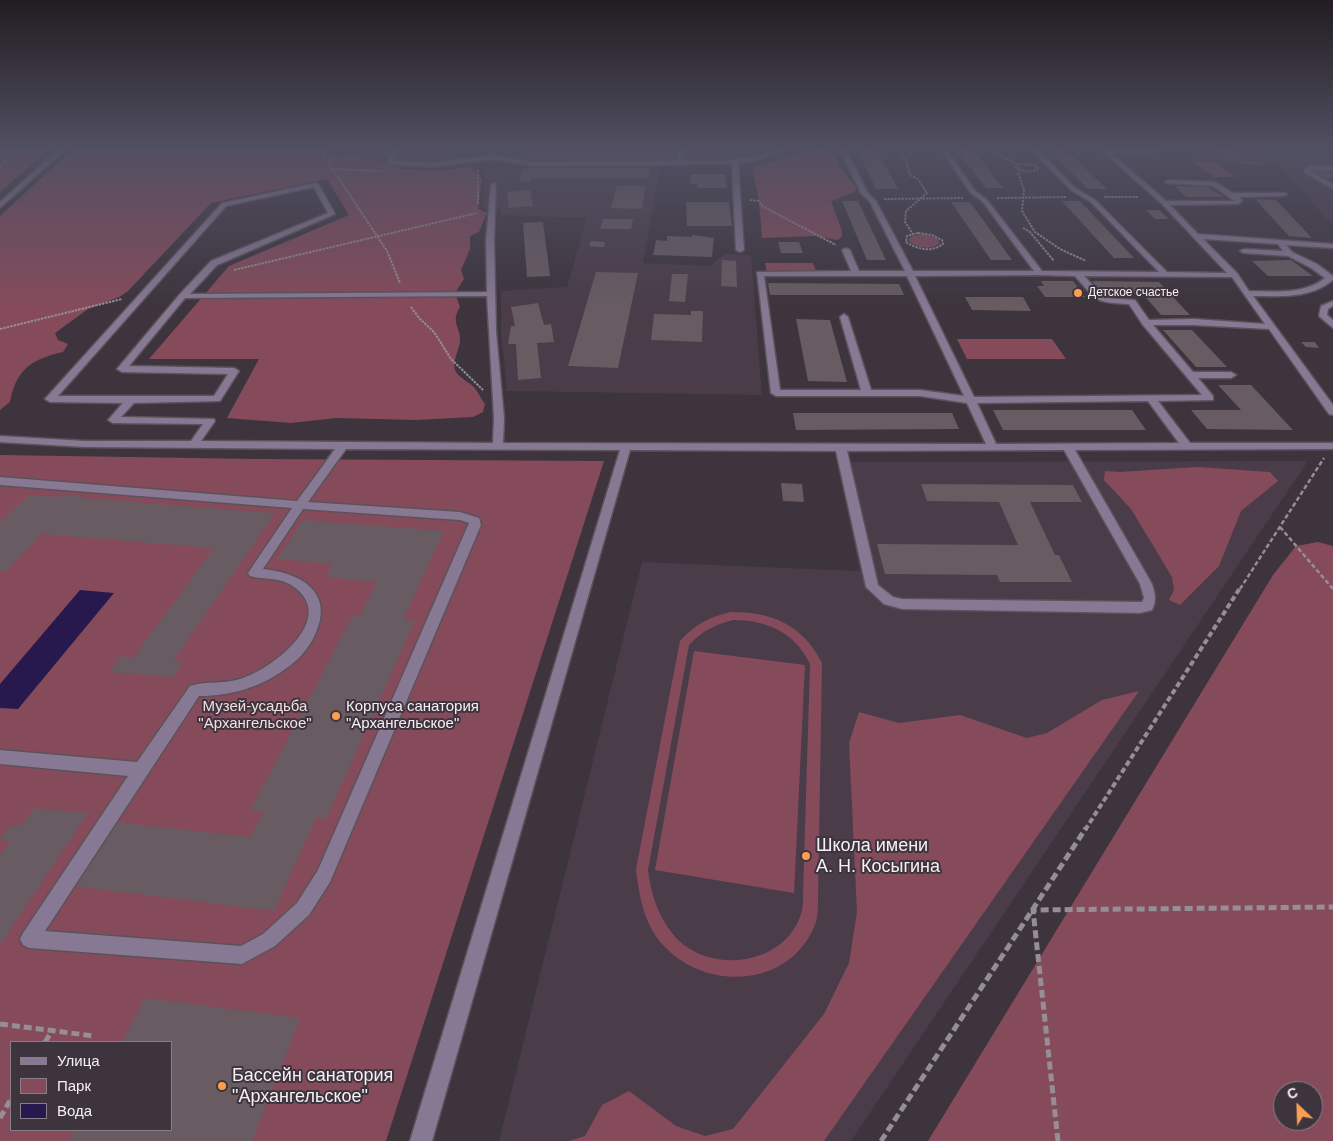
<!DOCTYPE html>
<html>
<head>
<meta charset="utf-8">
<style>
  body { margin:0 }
  #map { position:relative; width:1333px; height:1141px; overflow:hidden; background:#3d343d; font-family:Arial,sans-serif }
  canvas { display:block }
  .legend { position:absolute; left:10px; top:1041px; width:162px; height:90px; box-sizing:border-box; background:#3d343d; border:1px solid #877f87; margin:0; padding:6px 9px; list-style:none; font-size:15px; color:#f6f0f5 }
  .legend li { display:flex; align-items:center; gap:10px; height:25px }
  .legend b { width:25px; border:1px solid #877f87 }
  .north { position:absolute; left:1273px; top:1081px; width:50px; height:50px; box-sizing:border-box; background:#3d343d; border:1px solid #877f87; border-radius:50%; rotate:336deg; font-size:14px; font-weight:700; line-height:20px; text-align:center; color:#f6f0f5 }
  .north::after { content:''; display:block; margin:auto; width:18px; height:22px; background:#fb9e51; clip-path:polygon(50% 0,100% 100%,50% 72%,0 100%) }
</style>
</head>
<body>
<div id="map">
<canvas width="1333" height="1141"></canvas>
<ul class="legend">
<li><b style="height:6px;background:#877993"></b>Улица</li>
<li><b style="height:14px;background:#864b5b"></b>Парк</li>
<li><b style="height:14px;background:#27194d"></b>Вода</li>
</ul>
<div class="north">С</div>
</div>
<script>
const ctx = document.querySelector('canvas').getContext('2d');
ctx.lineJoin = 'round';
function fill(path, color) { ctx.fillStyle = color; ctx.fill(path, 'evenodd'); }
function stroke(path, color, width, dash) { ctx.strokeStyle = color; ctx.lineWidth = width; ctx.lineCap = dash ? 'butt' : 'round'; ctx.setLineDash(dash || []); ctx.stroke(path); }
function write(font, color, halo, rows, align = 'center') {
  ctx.font = font + ' Arial,sans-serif'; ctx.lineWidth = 4; ctx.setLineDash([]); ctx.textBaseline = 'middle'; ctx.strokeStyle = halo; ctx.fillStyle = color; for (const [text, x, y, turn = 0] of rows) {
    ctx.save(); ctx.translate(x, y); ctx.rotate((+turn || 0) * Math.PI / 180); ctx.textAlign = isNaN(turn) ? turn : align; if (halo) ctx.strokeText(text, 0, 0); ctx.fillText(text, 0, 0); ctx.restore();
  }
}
const built = new Path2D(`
  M343,149H458L452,167L355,168Z
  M495,149H767L757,155L722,160H526L512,157Z
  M1193,149L1321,151L1333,158V226L1279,165L1244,164L1216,160L1203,157Z
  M660,167L643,263L710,266L725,254L751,255L762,395L507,391L501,332V291L567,287L587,218L501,215V208L483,209L485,168Z
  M1308,461L851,1141H499L642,562L860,571L837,462Z`);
const green = new Path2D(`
  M0,149H50L0,192Z
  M73,149H331L326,154L370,159L399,169L436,171L467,167L472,169L482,179L478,209L487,213L479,232L470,236V249L461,270L464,279L455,293L460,307C450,323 461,327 460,341C459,351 451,363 456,372C461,379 469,382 474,387C478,392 481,399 485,404L483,412L473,417L416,420L336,418L291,423L227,418L259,359H149L229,266L349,215L327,179L211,203L128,291L119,297L88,309L55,333L58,340L68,344L63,352C32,359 16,369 10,402L0,410V216Z
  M817,149C837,149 832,158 842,170C846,176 852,180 855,186L856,189L853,193L831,201L842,231V236L838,240L816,236L762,238C760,214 759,190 751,168Z
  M1192,161H1214L1236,177H1213Z
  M923,234L937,238L940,243C932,251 915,248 908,240L912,236Z
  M765,263H813L816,271L767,272Z
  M957,339H1052L1066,359H967Z
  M0,455L257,459L604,461L386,1141H0ZM11,1042H171V1130H11Z
  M1197,467L1270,472L1278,481L1241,511L1219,566L1180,605L1169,600L1174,590L1172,577L1131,509L1104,480L1105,471L1120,472Z
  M1318,542L1333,546V1141H928L1273,575L1296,546ZM1283,1091H1313V1121H1283Z
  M731,612C772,612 802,624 822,663L818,899C818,906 818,915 816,922C793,987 708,993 664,946C644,925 639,896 636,869L680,641C697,623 708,618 731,612ZM733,620C766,620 795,632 810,664L803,895C803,901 803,909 801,914C784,968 704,975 672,933C657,914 651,893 648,870L689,645C702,631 714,625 733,620Z
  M694,651L805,665L794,893L655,870Z
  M1139,691L824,1141H569L585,1136L602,1105L629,1091L676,1126L705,1136L733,1129L824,1014L849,963L857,912L849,743L859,712L899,723L960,715L1027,738L1047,733L1102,700Z`);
const water = new Path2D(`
  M80,590L114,593L18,709L0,708V684Z`);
const building = new Path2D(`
  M857,149H877L898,189H876Z
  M956,149H972L1003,188H986Z
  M1047,149H1065L1107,189H1088Z
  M1214,149H1231L1240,158L1221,157Z
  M586,151H653V158H585Z
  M531,152H582L581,159H528Z
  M658,154H672L673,158H658Z
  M1240,161H1259L1263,165L1244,164Z
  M524,168H649V178H531L530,181H519Z
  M1314,172H1333V178H1325Z
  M690,174H725L727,188H698L697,184H691Z
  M617,186H646L642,209L611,208Z
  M1175,186L1208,187L1224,197H1186Z
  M530,190L533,206L509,208L507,192Z
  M1255,199L1276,200L1312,238L1289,236Z
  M842,201H858L886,260H867Z
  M1062,201H1080L1134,258H1114Z
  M686,202H729L732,226H687Z
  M951,202H970L1012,260H991Z
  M1146,210H1159L1169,219H1155Z
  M603,219H633L631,229H600Z
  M543,222L550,276L527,277L523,223Z
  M692,235L714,238L712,257L653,255L656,240L667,241V236L692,237Z
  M591,241L605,242L604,247L589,246Z
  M778,242H799L803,253H781Z
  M722,260L736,261L737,287L721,286Z
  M1291,260L1313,276H1268L1252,261Z
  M596,272L638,273L618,368L568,366Z
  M672,274H688L685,302L669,301Z
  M1041,281H1073L1085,297H1045L1037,286H1044Z
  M1092,281L1159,282L1190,315H1161L1143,294H1102Z
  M768,283L899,284L904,295H770Z
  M965,297H1023L1031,311L972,310Z
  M538,303L544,325L551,324L554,342L537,343L541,378L518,380L516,344H508L511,326H515L511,307Z
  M691,311H703L702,342L651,340L654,314L691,315Z
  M796,319L830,320L847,382L808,381Z
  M1163,330H1192L1227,367H1196Z
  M1301,342H1315L1319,348L1306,347Z
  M1218,385H1251L1293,430L1207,429L1191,410H1241Z
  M993,410H1132L1146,430H1003Z
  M793,413H952L959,429L796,430Z
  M781,483L802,484L804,502L783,501Z
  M921,484L1073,485L1082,502H1030L1055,555H1059L1072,582H1000L997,575L885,574L877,544L1018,545L999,502L927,501Z
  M62,494L82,496L80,498L275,513L173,661L183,662L173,677L110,672L121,656L133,658L214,548L42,534L5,572H0V522L29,495L59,497Z
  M303,520L444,531L403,620L415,621L326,819L316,818L274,911L74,886L116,822L250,837L263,812L250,811L353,615L360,616L377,582L325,577L333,564L277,559Z
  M34,808L88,813L0,945V855L10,841L0,840V838L10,825L21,826Z
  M145,998L300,1018L252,1141H69L75,1130H171V1042H122Z`);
const pathFar3 = new Path2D(`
  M319,149L387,251L400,283
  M895,149L906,160L910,175L918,179L927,193L906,211L905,222L913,234
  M987,149L1017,164
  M1020,164L1035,165L1039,169C1031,173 1023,172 1015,167Z
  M0,168L15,149
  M332,169L380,171
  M478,170V204
  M1020,170L1018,173L1024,190L1022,211L1035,232L1060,249L1086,261
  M1104,197H1138
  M997,198L1066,197
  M884,199L963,198
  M750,200L759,201L762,206L836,245
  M1023,228L1030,232L1054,261
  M918,233L932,235L942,240L943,244C931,253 917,249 906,242L907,236Z
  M234,270L477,213
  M411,307L419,318L434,332L451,359L483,390
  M0,329L122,299`);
const pathFar2 = new Path2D(`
  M1280,527L1333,589
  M1240,589L1324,458`);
const pathFar1 = new Path2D(`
  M1085,830L1240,588`);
const path = new Path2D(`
  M0,1024L94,1036
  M45,1042L52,1031
  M0,1118L11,1099
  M881,1141L1086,828
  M1058,1141L1033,910L1333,907`);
const minor = new Path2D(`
  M59,149H66L0,208V202Z
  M396,149H402L392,161L432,163L489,156L484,149H490L493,154L501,157L533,162L677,161L682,149H691L687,151L683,161C705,161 727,162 749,158C762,156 773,149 787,149L753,161L738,163L744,250L740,252L736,250L732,164L533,166L494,159L432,167L386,164Z
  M840,149H846L867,192L876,201L913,271H1034L983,202L971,193L940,149H946L975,191L987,200L1042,271L1159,272L1091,202L1071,190L1031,149H1038L1075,188L1095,200L1167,272L1227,273L1162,204L1100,149H1163L1148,154L1111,153L1166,201H1235L1213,186L1166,183L1165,182L1168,180L1215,182L1233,193H1286L1287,194L1284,196L1239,197L1242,200L1239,204L1170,205L1198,234L1333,244V248L1286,245L1292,252L1317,264L1333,276V280C1310,299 1281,296 1253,296L1333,405V415L1329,414L1269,329L1194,325H1153L1193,372H1231L1236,375L1231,378H1198L1213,396V400L1158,401L1190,443H1333V449L1075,450L1152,584C1155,594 1157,600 1152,610L1140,613L902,609L884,604L866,587L836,451L630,450L432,1141H410L620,450L346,449L308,502L460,512L479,518L481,525L330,882L309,915L275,946L242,964L29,948L23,945L20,939L23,933L128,776L0,764V750L137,762L190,686C207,680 226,685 243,678C275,667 340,616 291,585C279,577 263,580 250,576L248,573L292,508L0,485V477L297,501L335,449L85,447L0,442V436L85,441H191L203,424L113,423L108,420L123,403L50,402L45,399L222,203L316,183L319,185L335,214L217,265L190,294L487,292L486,241L491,184L496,183L494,241L496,332L504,418L503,443L986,444L967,403L920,396H776L771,393L757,272L851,271L842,250L846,248L850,250L859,271H905L870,202L861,193ZM314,187L328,213L211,261L180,294L117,369L122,372L228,374L214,396H58L226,206ZM1203,239L1278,244L1283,251L1244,249L1240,251L1244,253L1288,256L1311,268L1325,278C1304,295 1275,291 1249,291L1237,273ZM1040,275L1075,276C1098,302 1094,302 1129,304L1143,325L1202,395L974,397L915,276ZM764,276H907L964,396L920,390H871L848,317L844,314L840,317L861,390H780ZM1084,276L1232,277L1265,324L1194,319L1149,320L1135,300L1105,298ZM487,296L494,418L493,443L201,441L215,421L214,419L121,417L134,403L220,401L239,371L234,368L129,366L185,298ZM1148,401L1179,443L996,444L977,403ZM1064,450L1140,584L1144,598L1142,602L902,599L893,597L878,585L847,451ZM303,509L460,520L469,523L318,870L297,903L263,934L241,946L45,931L199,696C232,696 262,687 288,667C300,659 309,647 315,635C335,592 301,573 263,569Z
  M1309,166H1333V170L1310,171L1333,184V189L1304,172V170Z
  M1333,301V306L1328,309L1327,315L1333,320V328L1319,316L1321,306Z`);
const markers = [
  [1078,293,5,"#fb9e51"],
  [336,716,5,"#fb9e51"],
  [806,856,5,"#fb9e51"],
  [222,1086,5,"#fb9e51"]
];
const farPoinames = [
  ["Детское счастье",1088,293]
];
const parkNames = [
  ["Музей-усадьба",255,707],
  ["\"Архангельское\"",255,724]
];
const poiNames = [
  ["Корпуса санатория",346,707],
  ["\"Архангельское\"",346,724]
];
const nearPoinames = [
  ["Школа имени",816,846],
  ["А. Н. Косыгина",816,867],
  ["Бассейн санатория",232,1076],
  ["\"Архангельское\"",232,1097]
];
fill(built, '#4a3c49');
fill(green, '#864b5b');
fill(water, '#27194d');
fill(building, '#685b61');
stroke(minor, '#5b525a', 3);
stroke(pathFar3, '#958e95', 2, [2.5, 1]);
stroke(pathFar2, '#958e95', 2.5, [4.5, 2.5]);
stroke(pathFar1, '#958e95', 4, [5.5, 3]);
stroke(path, '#958e95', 5, [8, 4]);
fill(minor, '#877993');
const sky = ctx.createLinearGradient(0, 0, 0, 309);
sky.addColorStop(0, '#221d22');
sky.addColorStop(0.48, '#515062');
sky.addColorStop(1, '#51506200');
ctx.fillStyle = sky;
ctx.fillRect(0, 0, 1333, 309);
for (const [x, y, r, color] of markers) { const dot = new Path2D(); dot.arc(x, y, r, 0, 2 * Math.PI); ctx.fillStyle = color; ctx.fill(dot); stroke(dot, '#3d343d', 2); }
write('12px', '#f6f0f5', '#3d343d', farPoinames, 'left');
write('15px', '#f3dee2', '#3d343d', parkNames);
write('15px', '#f6f0f5', '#3d343d', poiNames, 'left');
write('18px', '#f6f0f5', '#3d343d', nearPoinames, 'left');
</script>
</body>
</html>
